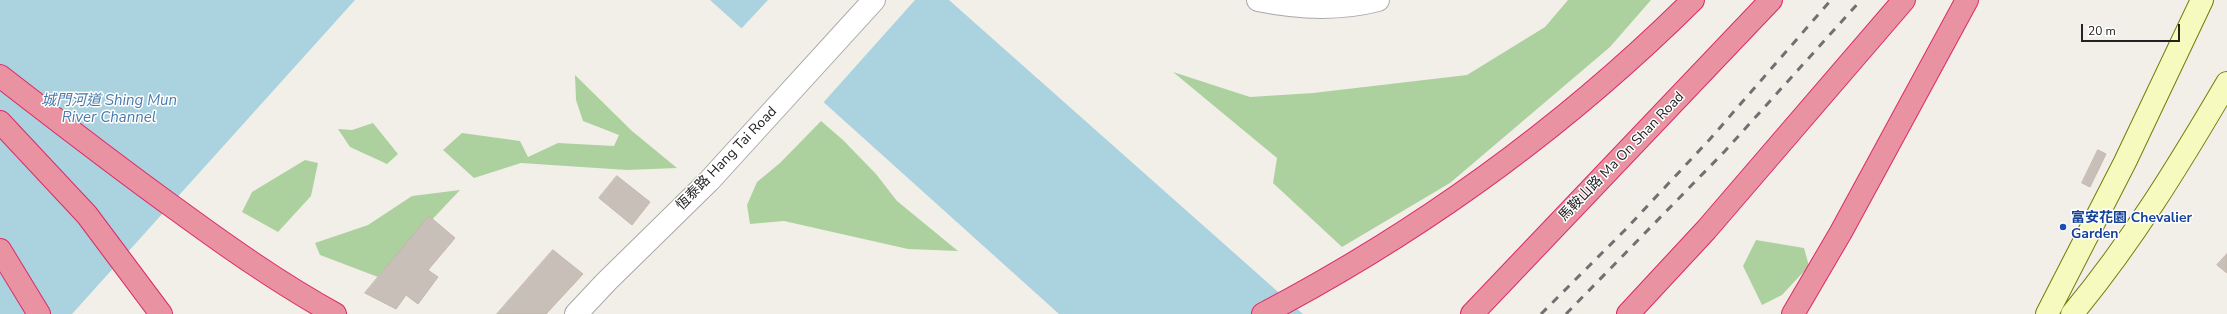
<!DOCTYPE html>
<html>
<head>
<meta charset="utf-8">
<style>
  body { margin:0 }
  #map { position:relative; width:2227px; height:314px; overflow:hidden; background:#f2efe9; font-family:"Nunito Sans",sans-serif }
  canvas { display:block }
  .scale { position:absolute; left:2081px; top:24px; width:99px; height:18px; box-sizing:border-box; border:2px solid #222; border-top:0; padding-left:5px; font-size:12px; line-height:14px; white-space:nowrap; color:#222; -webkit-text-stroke:3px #fff; paint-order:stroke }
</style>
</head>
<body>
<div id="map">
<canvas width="2227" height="314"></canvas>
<div class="scale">20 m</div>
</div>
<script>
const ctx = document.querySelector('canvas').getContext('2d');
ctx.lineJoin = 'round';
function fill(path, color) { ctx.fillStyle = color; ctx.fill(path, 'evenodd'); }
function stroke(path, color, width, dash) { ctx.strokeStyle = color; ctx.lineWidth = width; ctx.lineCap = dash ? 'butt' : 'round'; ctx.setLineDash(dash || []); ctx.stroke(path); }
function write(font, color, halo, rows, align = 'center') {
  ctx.font = font + ' "Nunito Sans","Noto Sans TC",sans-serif'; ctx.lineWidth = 3; ctx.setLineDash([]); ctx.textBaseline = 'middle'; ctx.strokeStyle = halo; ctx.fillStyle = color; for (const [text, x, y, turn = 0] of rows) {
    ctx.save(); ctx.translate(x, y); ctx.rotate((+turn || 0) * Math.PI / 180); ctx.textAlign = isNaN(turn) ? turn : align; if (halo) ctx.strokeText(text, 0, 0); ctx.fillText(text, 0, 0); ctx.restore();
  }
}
const forest = new Path2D(`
  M1568,0H1651L1610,47L1450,183L1342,247L1273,183L1277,158L1173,72L1250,97L1313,93L1467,75L1545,27Z
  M575,75L632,131L677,168L627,170L521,163L474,178L443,150L462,133L520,141L528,157L558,143L614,146L619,135L583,121L576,100Z
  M821,121L843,140L876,174L897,201L958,251L908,249L784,221L750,224L747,205L757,182L780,163Z
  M373,123L398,154L387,164L350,147L338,129L352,130Z
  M305,160L318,163L311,196L278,232L242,212L252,192Z
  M460,190L378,277L320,255L315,243L368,225L412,196Z
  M1756,240L1804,248L1809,266L1782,295L1762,305L1743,266Z`);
const water = new Path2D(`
  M0,0H355L72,314H0Z
  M710,0H949L1303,314H1059Z`);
const pier = new Path2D(`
  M768,0H915L822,104L740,30Z`);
const building = new Path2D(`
  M2098,150L2106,154L2090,187L2082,183Z
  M617,176L650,202L632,225L599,198Z
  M429,216L455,238L428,270L438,277L418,304L406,295L396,309L365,293Z
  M553,250L583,274L546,314H497Z
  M2227,254V273L2217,265Z`);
const minor = new Path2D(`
  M576,314L606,282L709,181L874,0`);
const tertiary = new Path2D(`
  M1258,0C1297,8 1340,10 1378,0`);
const secondary = new Path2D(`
  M2047,314L2125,162L2202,0
  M2072,314C2132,242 2180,163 2227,83`);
const motorway = new Path2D(`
  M0,76C58,121 116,166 176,209C228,247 279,283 335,314
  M0,122L87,215L161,314
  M0,250L39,314
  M1263,314C1423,230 1565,127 1693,0
  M1472,314L1771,0
  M1628,314L1706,230L1904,0
  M1793,314L1841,232L1967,0`);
const rail = new Path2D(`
  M1541,314L1625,230L1710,139L1831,0
  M1566,314L1725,151L1861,0`);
const markers = [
  [2063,227,4,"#1a4fb4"]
];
const streetNames = [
  ["馬鞍山路 Ma On Shan Road",1622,157,-46],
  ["恆泰路 Hang Tai Road",727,159,-46]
];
const transitNames = [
  ["富安花園 Chevalier",2071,219],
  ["Garden",2071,235]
];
const waterNames = [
  ["城門河道 Shing Mun",109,101],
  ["River Channel",109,118]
];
fill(forest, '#add19e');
fill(water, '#aad3df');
fill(pier, '#f2efe9');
fill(building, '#c7bfb8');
stroke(building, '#c4b6ab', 1);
stroke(minor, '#a9a9a9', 24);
stroke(tertiary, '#a9a9a9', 24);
stroke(secondary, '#707d05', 24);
stroke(motorway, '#dc2a67', 24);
stroke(minor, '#fff', 22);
stroke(tertiary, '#fff', 22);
stroke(secondary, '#f7fabf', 22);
stroke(motorway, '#e892a2', 22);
stroke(rail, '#707070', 3, [8, 8]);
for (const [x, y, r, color] of markers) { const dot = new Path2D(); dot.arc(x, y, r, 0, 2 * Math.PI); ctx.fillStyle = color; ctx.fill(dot); stroke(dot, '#fff', 1.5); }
write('14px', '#222', '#fff', streetNames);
write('bold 14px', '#164399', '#fff', transitNames, 'left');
write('italic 15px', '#4a7aab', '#fff', waterNames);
</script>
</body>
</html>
